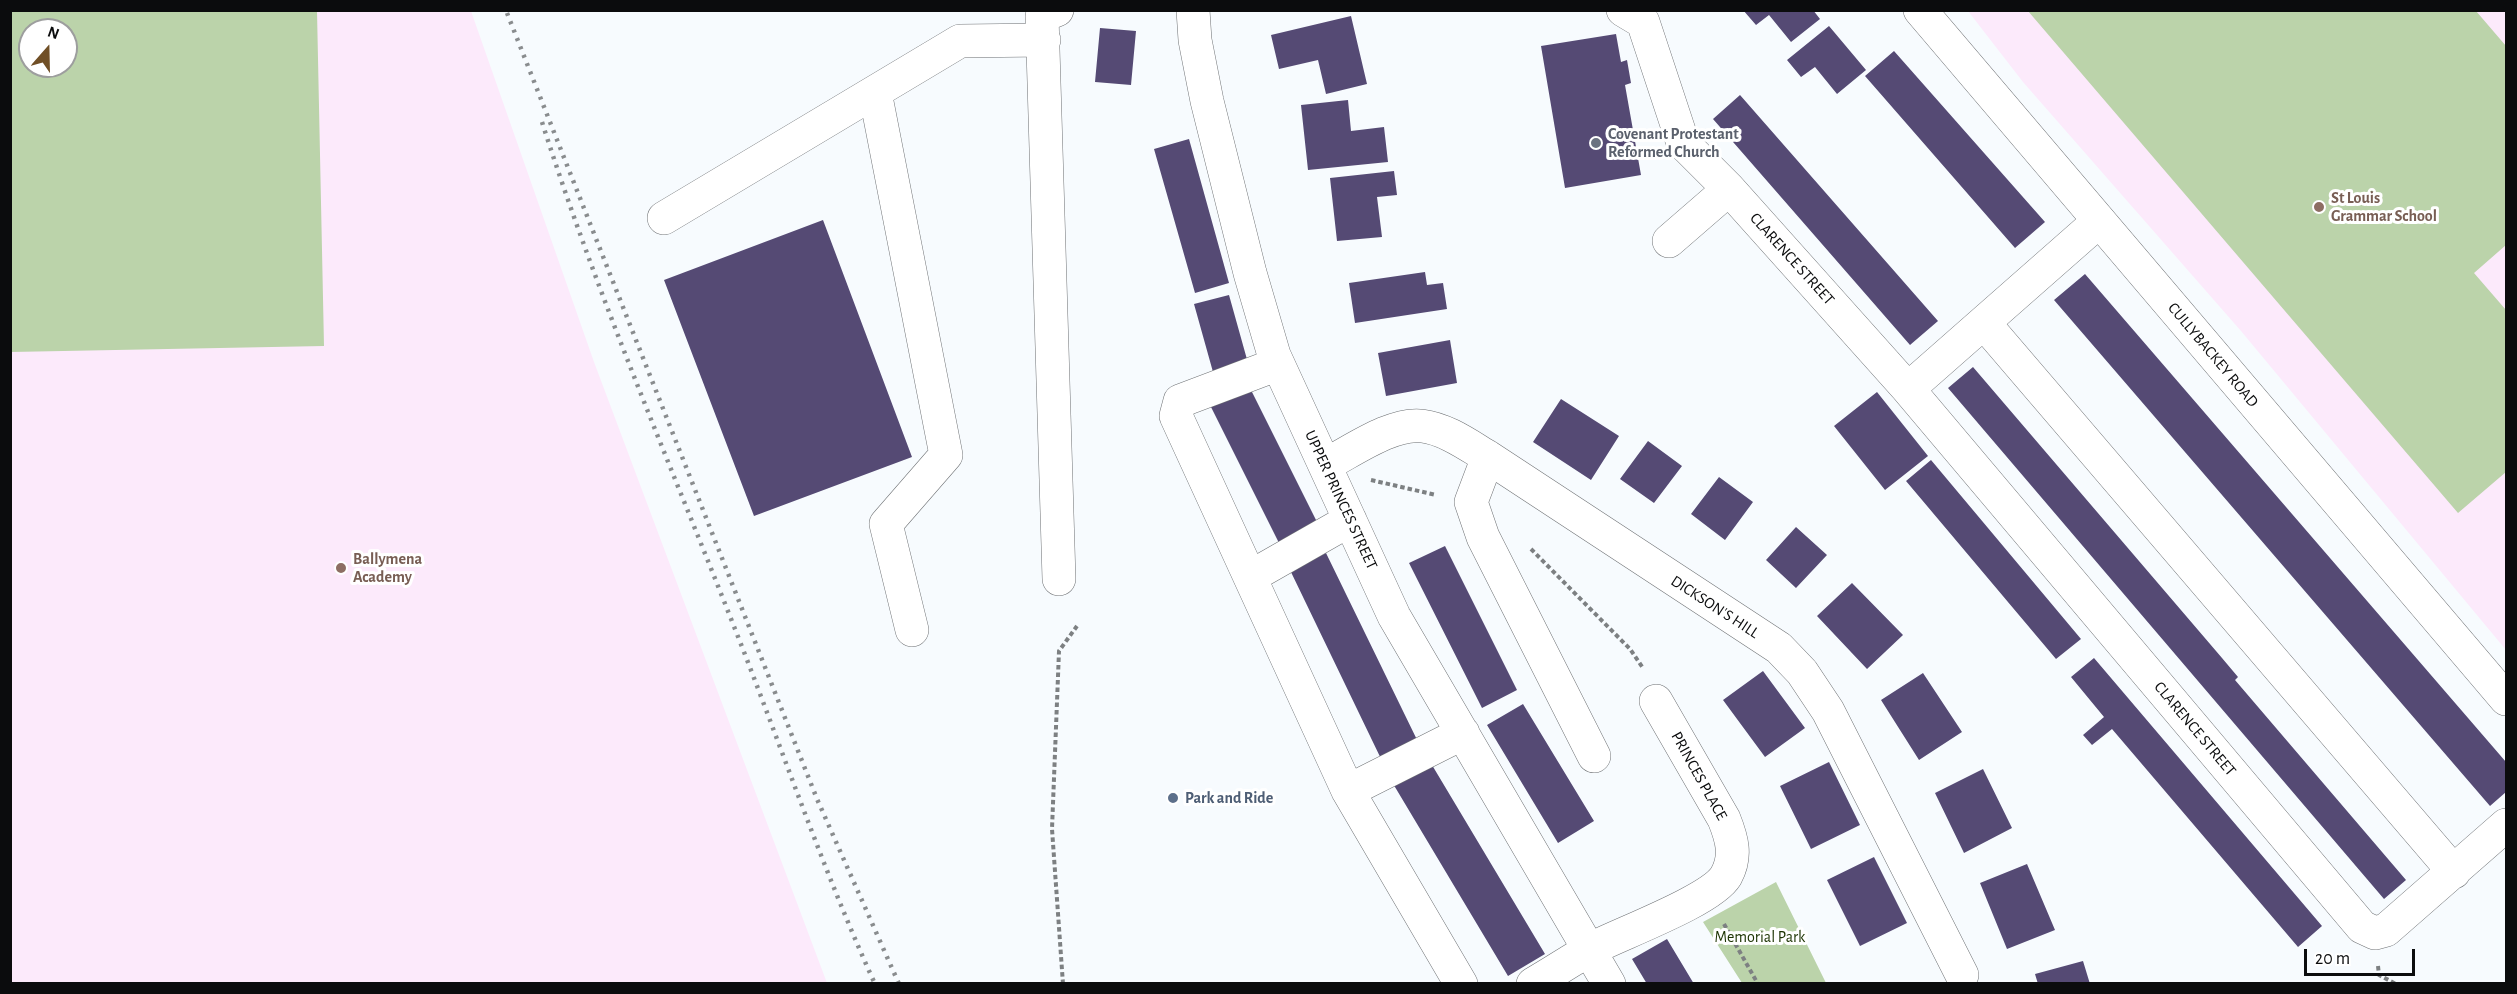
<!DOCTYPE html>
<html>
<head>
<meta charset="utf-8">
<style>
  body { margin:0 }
  #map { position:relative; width:2517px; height:994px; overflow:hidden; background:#f7fbfe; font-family:"Alegreya Sans",sans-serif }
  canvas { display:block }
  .frame { position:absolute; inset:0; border:12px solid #0b0c0d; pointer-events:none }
  .north { position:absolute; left:18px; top:18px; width:60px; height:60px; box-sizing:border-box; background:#fff; border:2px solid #9d9e9e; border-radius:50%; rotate:20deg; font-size:16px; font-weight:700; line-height:24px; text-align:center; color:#0b0c0d }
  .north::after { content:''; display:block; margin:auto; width:21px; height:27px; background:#704f26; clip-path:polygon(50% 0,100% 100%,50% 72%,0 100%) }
  .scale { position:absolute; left:2304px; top:949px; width:111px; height:27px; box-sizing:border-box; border:3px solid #0b0c0d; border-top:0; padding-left:8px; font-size:18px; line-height:21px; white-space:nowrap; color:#0b0c0d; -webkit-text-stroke:4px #fff; paint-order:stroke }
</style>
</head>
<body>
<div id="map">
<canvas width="2517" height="994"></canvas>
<div class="frame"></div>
<div class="north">N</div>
<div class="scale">20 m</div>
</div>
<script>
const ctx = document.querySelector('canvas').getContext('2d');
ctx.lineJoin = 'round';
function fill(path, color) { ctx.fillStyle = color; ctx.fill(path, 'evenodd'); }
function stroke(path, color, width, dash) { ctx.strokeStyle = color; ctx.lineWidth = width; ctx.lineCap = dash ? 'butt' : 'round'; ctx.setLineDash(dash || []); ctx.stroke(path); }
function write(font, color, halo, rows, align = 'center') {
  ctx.font = font + ' "Alegreya Sans",sans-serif'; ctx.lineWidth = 6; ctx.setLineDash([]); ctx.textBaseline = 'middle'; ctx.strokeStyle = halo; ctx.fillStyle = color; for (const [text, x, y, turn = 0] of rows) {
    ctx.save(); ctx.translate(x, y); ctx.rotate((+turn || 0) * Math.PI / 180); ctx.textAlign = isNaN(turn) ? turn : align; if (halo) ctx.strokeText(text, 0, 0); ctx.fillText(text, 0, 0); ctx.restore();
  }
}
const industrial = new Path2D(`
  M10,11H471L594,362L827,983H11ZM30,30H66V66H30Z
  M1968,11H2506V650L2241,331L2023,82Z`);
const green = new Path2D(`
  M10,11H317L324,346L11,352ZM30,30H66V66H30Z
  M2028,11H2476L2506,46V245L2474,273L2506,310V472L2458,513Z
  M1776,882L1826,983H1742L1703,922Z`);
const building = new Path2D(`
  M1743,10H1813L1820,19L1791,42L1769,15L1756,25Z
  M1351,16L1367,84L1326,94L1318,60L1279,69L1271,35Z
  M1829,26L1866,70L1837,94L1815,67L1801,77L1787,60Z
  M1100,28L1136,31L1131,85L1095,82Z
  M1616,34L1621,62L1627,60L1631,83L1625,85L1641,175L1565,188L1541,46Z
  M1894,51L2045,222L2015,248L1865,76Z
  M1740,95L1938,321L1910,345L1713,119Z
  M1348,100L1351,131L1384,127L1388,162L1308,170L1301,105Z
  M1189,139L1229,283L1195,293L1154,149Z
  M1394,171L1397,195L1377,197L1382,237L1337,241L1330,178Z
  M823,220L912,457L754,516L664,280Z
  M1425,272L1427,285L1443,283L1447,309L1355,323L1349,283Z
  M2085,274L2506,762V792L2490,806L2054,300Z
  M1229,295L1248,363L1213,372L1194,304Z
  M1450,340L1457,383L1386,396L1378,353Z
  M1973,367L2222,658L2238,677L2235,680L2406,880L2384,899L1948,388Z
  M1249,386L1321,530L1282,549L1210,405Z
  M1877,392L1928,456L1885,490L1834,426Z
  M1561,399L1619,436L1591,480L1533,442Z
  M1648,441L1682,466L1654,503L1620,479Z
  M1931,460L2081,639L2056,659L1906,481Z
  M1719,477L1753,502L1725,540L1691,514Z
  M1796,527L1827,555L1796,588L1766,560Z
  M1445,546L1517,690L1482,708L1409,563Z
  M1326,553L1421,748L1384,765L1290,570Z
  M1852,583L1903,635L1867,669L1817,616Z
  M2094,658L2322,926L2298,947L2112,729L2092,745L2083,735L2104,717L2071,677Z
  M1763,671L1805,728L1765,757L1723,700Z
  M1923,673L1962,732L1919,760L1881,700Z
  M1523,704L1594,821L1558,843L1487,725Z
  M1429,760L1545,954L1508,976L1392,782Z
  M1829,762L1860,825L1811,849L1780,786Z
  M1983,769L2012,828L1964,853L1935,793Z
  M1874,857L1907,923L1860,946L1827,880Z
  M2027,864L2055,930L2007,949L1980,883Z
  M1667,939L1694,984H1647L1632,959Z
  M2083,961L2090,984H2038L2035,974Z`);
const path = new Path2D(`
  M1371,480L1436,495
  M1531,549L1630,649L1643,668
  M1724,924L1758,984
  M2378,966L2379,975L2396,984
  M1063,984L1052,829L1059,651L1077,626`);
const minor = new Path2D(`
  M1057,10L1042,16L1059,579
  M1193,10L1195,40L1207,101L1250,273L1274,355L1394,616L1609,984
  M1623,10L1643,22L1683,143L1729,189
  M875,92L946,455L886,524L912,630
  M664,218L960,41L1044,40
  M2099,221L1908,389L2362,927L2375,933L2386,930L2506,825
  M1669,241L1729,189L1908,389
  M1984,323L2454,872
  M1278,364L1180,401L1176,416L1348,791L1461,984
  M1488,457L1471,502L1483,537L1594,756
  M1325,465C1351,452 1392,422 1422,426C1446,429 1468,445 1488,457L1779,648L1802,672L1828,711L1962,975
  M1250,577L1350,520
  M1348,791L1463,733
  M1533,984C1552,973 1570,961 1589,950C1619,934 1711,901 1726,876C1737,856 1732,839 1724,819L1656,701`);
const major = new Path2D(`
  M1920,10L2506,699`);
const rail = new Path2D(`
  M507,13L817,799L899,984
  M542,122C597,295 669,461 735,629C782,748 822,868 875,984`);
const markers = [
  [1596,143,6,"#6b7280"],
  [2319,207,6,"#8d6e63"],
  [341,568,6,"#8d6e63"],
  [1173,798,6,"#5c6f8a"]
];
const worshipNames = [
  ["Covenant Protestant",1608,134],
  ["Reformed Church",1608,152]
];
const educationNames = [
  ["St Louis",2331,198],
  ["Grammar School",2331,216],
  ["Ballymena",353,559],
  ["Academy",353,577]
];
const streetNames = [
  ["CLARENCE STREET",1792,259,48],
  ["CULLYBACKEY ROAD",2213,355,50],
  ["UPPER PRINCES STREET",1341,500,65],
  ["DICKSON'S HILL",1715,607,33],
  ["CLARENCE STREET",2195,729,50],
  ["PRINCES PLACE",1699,776,61]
];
const serviceNames = [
  ["Park and Ride",1185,798]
];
const parkNames = [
  ["Memorial Park",1760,937]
];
fill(industrial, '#fceafb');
fill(green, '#bbd3aa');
fill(building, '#554a74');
stroke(minor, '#6f7275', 34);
stroke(major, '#6f7275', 34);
stroke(path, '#7d8082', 4, [4.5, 3]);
stroke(minor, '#fff', 33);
stroke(major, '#fff', 33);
stroke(rail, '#898c8e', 4.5, [3, 6]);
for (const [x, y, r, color] of markers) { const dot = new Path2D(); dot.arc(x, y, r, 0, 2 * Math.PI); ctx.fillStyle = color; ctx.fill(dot); stroke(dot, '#fff', 2); }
write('bold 16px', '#5b616d', '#fff', worshipNames, 'left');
write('bold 16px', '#785e54', '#fff', educationNames, 'left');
write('16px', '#0b0c0d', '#fff', streetNames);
write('bold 16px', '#4e5e75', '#fff', serviceNames, 'left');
write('16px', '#1b3200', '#fff', parkNames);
</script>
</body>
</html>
